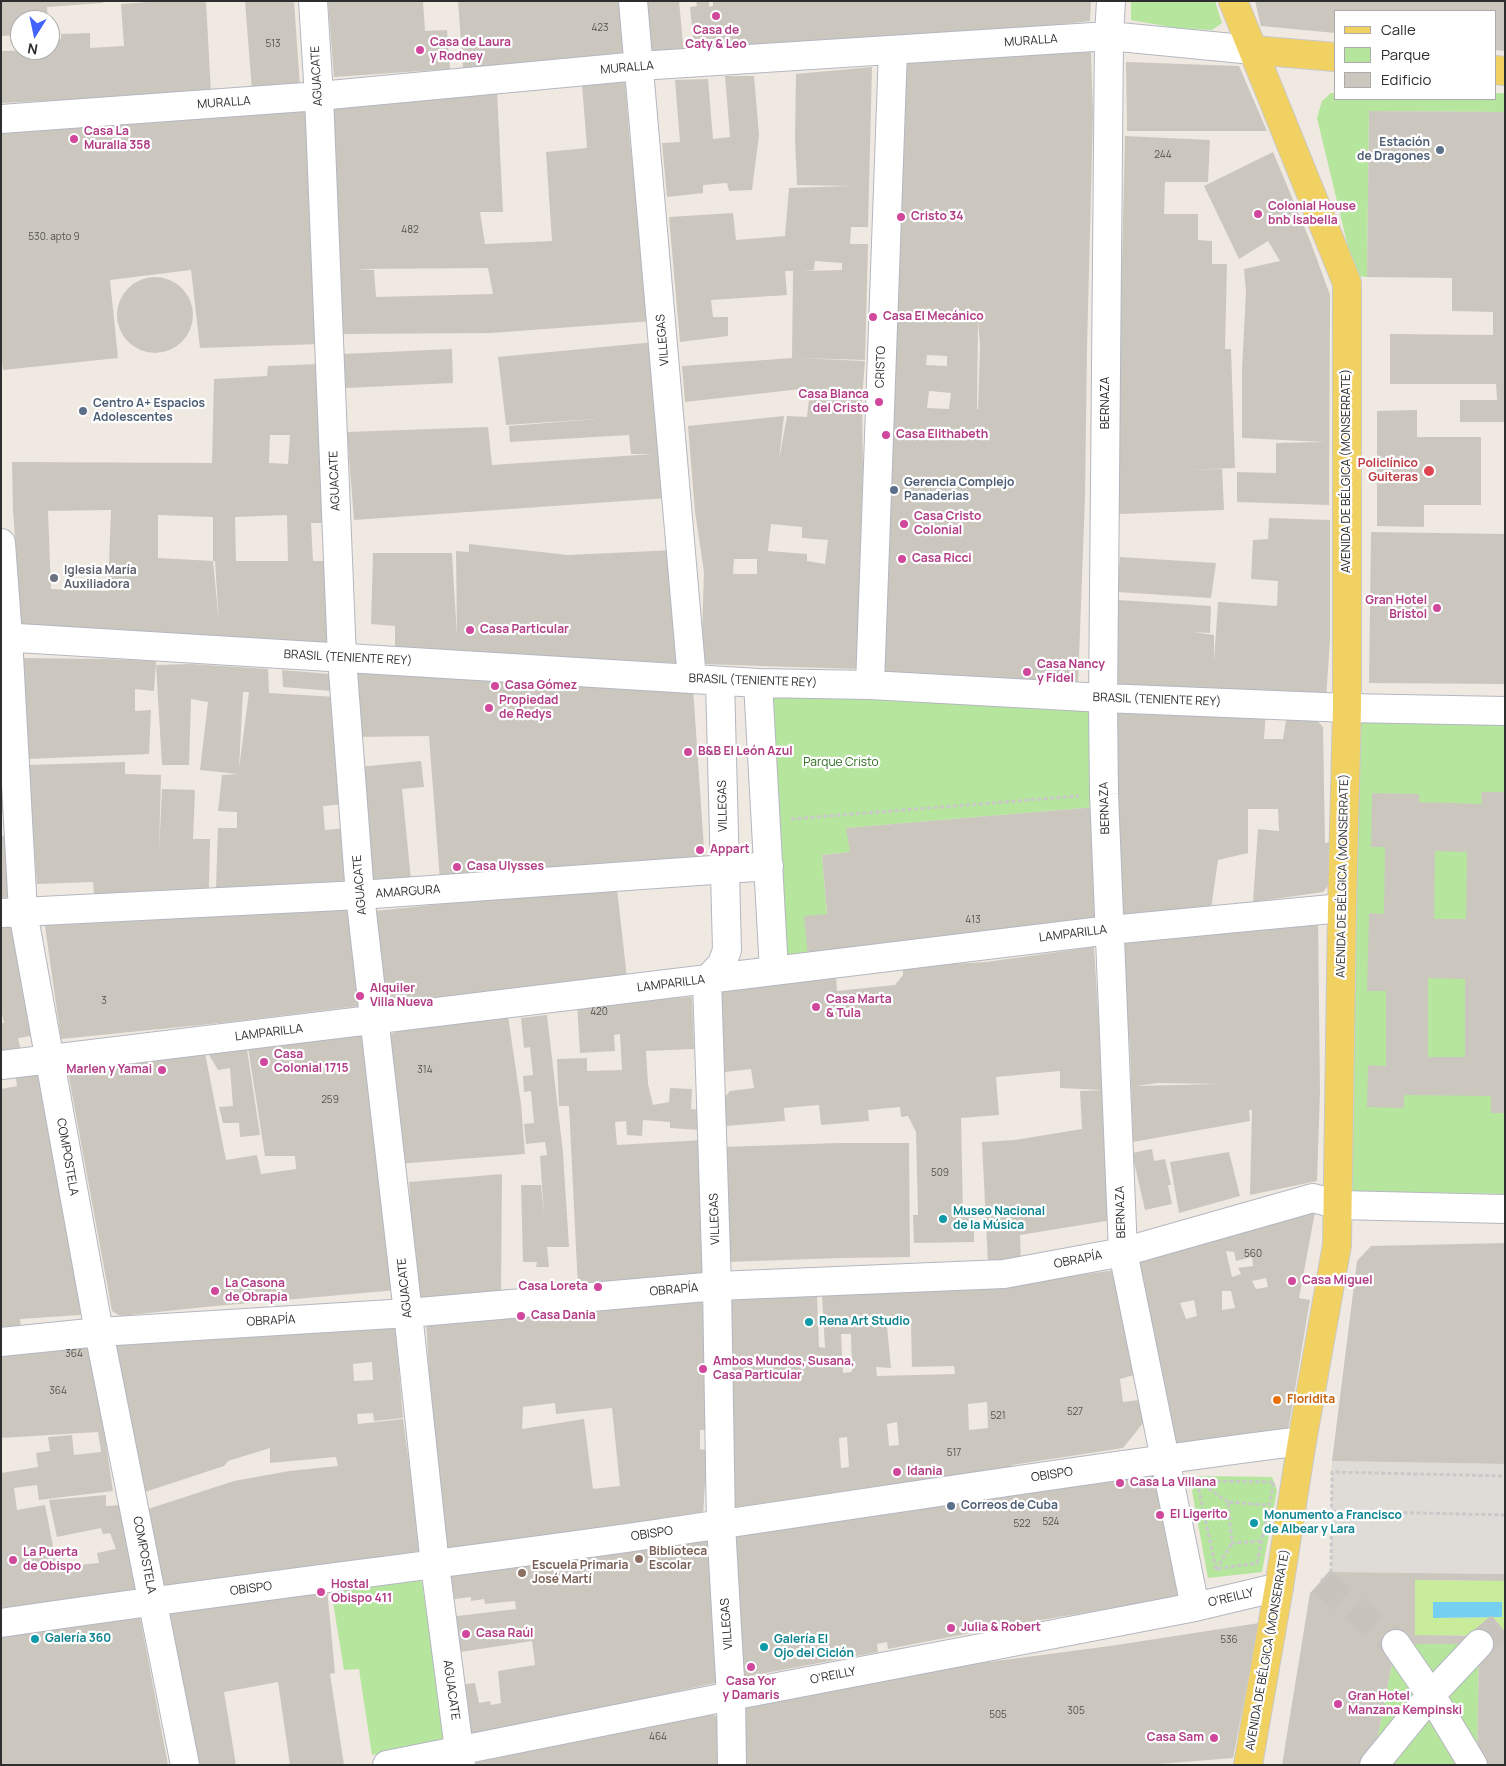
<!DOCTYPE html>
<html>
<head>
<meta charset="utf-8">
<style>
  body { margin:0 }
  #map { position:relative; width:1506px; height:1766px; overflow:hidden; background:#efe9e1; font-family:Manrope,sans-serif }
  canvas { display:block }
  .frame { position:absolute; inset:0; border:2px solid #2e2e2e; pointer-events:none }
  .legend { position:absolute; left:1334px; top:10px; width:162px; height:90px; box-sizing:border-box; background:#fff; border:1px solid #ababab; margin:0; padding:6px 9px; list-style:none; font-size:15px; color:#2e2e2e }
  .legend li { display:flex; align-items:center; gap:10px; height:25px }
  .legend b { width:25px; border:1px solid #ababab }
  .north { position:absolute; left:10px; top:10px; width:50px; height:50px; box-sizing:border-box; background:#fff; border:1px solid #ababab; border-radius:50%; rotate:190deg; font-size:14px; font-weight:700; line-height:20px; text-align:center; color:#2e2e2e }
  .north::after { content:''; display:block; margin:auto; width:18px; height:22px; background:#4264fb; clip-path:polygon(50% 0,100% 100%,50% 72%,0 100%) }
</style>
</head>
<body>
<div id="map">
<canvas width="1506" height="1766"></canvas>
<div class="frame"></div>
<ul class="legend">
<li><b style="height:6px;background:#f2d163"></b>Calle</li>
<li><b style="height:14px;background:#b6e59e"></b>Parque</li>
<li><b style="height:14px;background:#cbc7bf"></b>Edificio</li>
</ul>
<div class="north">N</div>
</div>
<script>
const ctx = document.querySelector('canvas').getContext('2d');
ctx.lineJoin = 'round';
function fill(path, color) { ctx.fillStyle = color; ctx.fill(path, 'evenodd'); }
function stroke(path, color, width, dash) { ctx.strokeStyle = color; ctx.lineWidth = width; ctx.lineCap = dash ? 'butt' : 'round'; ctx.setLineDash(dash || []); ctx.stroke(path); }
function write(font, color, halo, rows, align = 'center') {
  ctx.font = font + ' Manrope,sans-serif'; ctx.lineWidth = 4.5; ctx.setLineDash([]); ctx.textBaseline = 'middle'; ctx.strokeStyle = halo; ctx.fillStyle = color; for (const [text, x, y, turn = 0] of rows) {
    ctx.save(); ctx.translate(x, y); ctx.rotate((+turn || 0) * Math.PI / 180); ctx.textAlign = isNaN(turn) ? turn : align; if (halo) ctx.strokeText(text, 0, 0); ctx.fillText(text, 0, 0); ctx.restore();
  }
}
const green = new Path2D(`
  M1131,1H1215L1222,23L1212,30L1176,28L1131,20Z
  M1331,93H1335V99H1495V93H1505V112L1369,111L1367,277L1355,276L1317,118L1322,101Z
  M773,696L1094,704L1096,807L847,828L850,852L822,855L827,914L808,957L785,960Z
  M1354,718L1505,722V1194L1349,1191Z
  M1200,1476L1272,1477L1277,1490L1262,1572L1208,1578L1192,1491Z
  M418,1578L422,1582L446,1744L372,1755L359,1669L344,1670L331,1590Z
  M1396,1644H1479L1477,1765H1372Z`);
const pitch = new Path2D(`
  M1415,1580L1505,1581V1636L1415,1635ZM1433,1602H1501L1502,1617L1433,1618Z`);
const plaza = new Path2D(`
  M1332,1461L1505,1464V1574L1331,1572Z`);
const water = new Path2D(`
  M1433,1602H1502V1617L1433,1618Z`);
const building = new Path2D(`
  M1,1H103V3L47,7L48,20H20V35L1,36Z
  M161,1H206L211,93L1,103V51L50,50V39H61V34L90,33V48L124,46L121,4Z
  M245,1H294L300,87L252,90Z
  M328,1H423L425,31L447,30L450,69L334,77Z
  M458,1H621L627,56L463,69Z
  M646,1H679L684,55L651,58Z
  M696,1H709V7L713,6V1H1091L1090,21L1030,28L695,54L690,7L697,6Z
  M1255,1H1505V51L1495,50V11H1335V33L1261,26Z
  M1091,52L1093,113L1087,348L1085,496L1078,685L877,677L904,61ZM978,320L980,346L978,409H977ZM927,355L947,356V366L926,365ZM929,391L951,393L949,409L927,408Z
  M1126,62L1239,66L1267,131H1127Z
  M872,67L868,227H851L850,244H868L865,360L797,358L865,361L862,400L863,471L857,669L701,664L704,572L695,512L688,426L784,416L779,460L787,416L807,417L809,399H800L801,389L685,402L682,366L792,358L793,271H785L787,295L711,300L713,317H728V336L680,342L669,217L733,213L736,240L785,236L789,188L852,186L797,185L795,139L796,74ZM815,261L842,263V270L803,271L814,270ZM771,524L802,527V538L828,540L825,564L807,561V554L768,551ZM734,559H757V574H733Z
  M725,76H754L759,135L752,190L729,191L727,183L703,185V193L667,197L662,143L680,142L675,80L708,79L713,139L730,137Z
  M625,81L630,144L645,237L653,321L491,333L342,334L332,108L404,102L497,91L503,212H480L485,244L552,241L546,152L587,148L582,84ZM488,268L493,294L376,297L374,270L355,269Z
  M307,111L308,192L319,344L200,348L191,270L110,280L118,358L3,370L1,350V132L78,128Z
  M1369,111L1505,112V422H1460V400H1497L1496,384H1390V334L1493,335V312L1452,311V278L1367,277Z
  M1125,136L1210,140L1208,182H1165L1164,214H1198V240L1212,241V264H1227L1225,349H1231L1235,468L1186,470L1222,469L1224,510L1119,514L1117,441L1119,306L1122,263Z
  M1273,152L1311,243L1330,295L1329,505L1237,502V472L1276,473V443L1325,442L1242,438V369L1246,292L1244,269L1280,261L1268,241L1239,259L1204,186Z
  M117 315a38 38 0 1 1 76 0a38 38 0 1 1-76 0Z
  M655,342L667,498L354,520L347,432L488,427L492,465L653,454H631L629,435L510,442L509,426L597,419L506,425L498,357Z
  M452,349L453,383L345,388L343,354Z
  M318,364L326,523H311L313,561H327L331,637L321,646L22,630L13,511L12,462L212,463L214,379L267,376L268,366ZM270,435H290L288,464L269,463ZM111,510L108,591L51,589L48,511H42ZM158,515L213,517V561H215L219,623L213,561L158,558ZM287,515L288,561H236L235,517Z
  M1417,410V437H1481V505H1424V527L1377,526V411Z
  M1269,518L1330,520V639L1326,700L1113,687L1118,600L1211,606L1210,633L1193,632L1214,635V662L1218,602L1277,606L1278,581L1251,579L1253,540L1268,539Z
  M1371,532L1505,534V684L1369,683Z
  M469,544L568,555L675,550L677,663L395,650V626L371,624L373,553H452L457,636L456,551L469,552Z
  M1120,557L1216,563L1211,598L1117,592Z
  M22,658L106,659L156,661L154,691L135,689V711L151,710L149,754L27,759Z
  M191,664L268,669L269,693L336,697L345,804L323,806L325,830L347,828L348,881L216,888L218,828H237V812L218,811L222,775L238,774L200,770L208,702L191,699L189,765H162L156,665ZM243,692H249L239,768Z
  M282,670L330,674L332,691L283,687Z
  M353,672L693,688L705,863L440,880L429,736L355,737Z
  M1114,704L1266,711L1264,739H1283L1287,715L1311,714L1323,727L1325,843L1330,842V884L1323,892L1253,902L1258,829L1279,831L1278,809H1248V853L1218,860L1211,909L1116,919Z
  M1,746L7,813L1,814Z
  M421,761L424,787L402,789L411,880L368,884L358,767Z
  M125,762V774L161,775L159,853L162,789L195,790L193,839H210L209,888L94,894L93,882L37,884L28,765Z
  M1481,792H1505V1113H1491V1096L1404,1095V1108L1367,1107L1368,1065L1386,1066V991H1367L1369,913L1384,914L1385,847H1371L1372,793L1419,794V802L1482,804ZM1435,851L1467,852L1466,919H1434ZM1428,978L1465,979V1057H1428Z
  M1096,807L1099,925L808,957L804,916L827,914L822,855L850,852L846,828Z
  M7,835L14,897L1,898V836Z
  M617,889L627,978L386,1005L375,911L528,895Z
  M350,907L366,1005L230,1022L61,1039L44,919Z
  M1318,918L1320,1092L1317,1181L1250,1195L1252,1110H1249L1250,1121L1133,1142L1130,1049L1120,933ZM1158,1083L1220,1084L1136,1086Z
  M17,923L37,1035L18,1038L21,1051L1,1054V1023H4L1,1009V924Z
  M1094,947L1103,1090L1060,1088V1071L996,1077L999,1115L961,1118L963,1213H974V1242L914,1243L913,1215H918L916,1132L908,1116L901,1117L900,1107L868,1110L869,1121L821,1125L819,1105L784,1108L785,1121L726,1126L724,1098L730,1091L754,1088L751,1069L725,1072L717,989L836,977L837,991L895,985L903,975V967L986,962Z
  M692,997L694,1049L646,1051L648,1084L653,1105L669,1102L670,1088L692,1089L691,1109L701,1110L700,1130L670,1128V1122L643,1120L642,1136L627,1135L626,1121L615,1122L617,1145L703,1140L711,1280L578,1288L569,1106H559L557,1059L587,1058V1071L622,1070L620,1034L614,1035L615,1051L580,1053L577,1003Z
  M547,1015L563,1153L569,1247H547L549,1267H536L537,1262H523L521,1185H541L544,1215L540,1156L547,1155L545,1142L526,1144L524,1124L534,1123L531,1091L524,1092L523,1076L533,1075L530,1047L524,1048L521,1018Z
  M508,1016L521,1104L525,1154L397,1164L385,1037L405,1028Z
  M372,1026L397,1290L205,1307L120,1316L112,1311L68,1072L204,1048L226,1160L257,1155L261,1174L296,1169L295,1156H265L247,1041Z
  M246,1043L260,1135L240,1137L239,1123H223L219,1107L233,1106L230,1068L218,1070L205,1048Z
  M43,1069L92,1306L80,1315L20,1319L21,1329L1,1331V1089L17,1086L15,1073Z
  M1102,1090L1112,1220L1020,1235L1021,1262L988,1264L982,1142L1015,1140L1082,1129L1080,1091Z
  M839,1143H909L910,1257L840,1258L726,1262L722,1147Z
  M1152,1149L1154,1161L1165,1159L1171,1185H1168L1172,1204L1145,1210L1132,1153Z
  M1229,1152L1240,1196L1179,1213L1170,1162Z
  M502,1174L501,1293L416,1299L409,1182Z
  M1308,1206L1315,1212L1299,1298L1310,1300L1288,1431L1176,1447L1137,1255ZM1226,1251L1234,1252L1236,1261L1252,1257L1253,1266L1238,1268L1241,1274L1232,1277ZM1266,1278L1268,1287L1256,1289L1252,1281ZM1222,1291H1231L1235,1308L1222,1310ZM1194,1300L1197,1316L1186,1319L1180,1303Z
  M1505,1243V1464L1332,1461L1357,1261L1371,1246Z
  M1116,1270L1135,1354L1129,1356L1134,1375L1120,1379L1123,1402L1139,1400L1144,1422L1123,1448L1012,1465V1471L733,1511L728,1306L734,1298L817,1295L819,1347L825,1348L822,1295L1063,1277ZM911,1325L912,1367L954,1366L955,1374L877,1376L876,1367L891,1368L887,1326ZM841,1334H851L852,1372L843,1373ZM987,1402L988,1428L969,1430L968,1404ZM897,1422L899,1445L889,1446L887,1424ZM847,1437L849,1467L841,1468L839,1438Z
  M711,1293L710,1342L704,1343L708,1430H700V1449L707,1450L703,1516L447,1553L431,1408L426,1320L575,1311L606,1310L605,1301ZM555,1403L556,1414L612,1408L620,1486L593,1489L584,1419L522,1429L523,1407Z
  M395,1321L403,1418L374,1421L373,1413L357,1414L358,1424L403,1419L421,1551L167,1586L162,1584L148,1509L234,1481L289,1471L338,1466L336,1457L270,1463V1448L228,1461L224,1466L142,1493L125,1404L115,1340ZM372,1362L373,1380L354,1381L353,1364Z
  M91,1343L113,1491L39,1500L37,1485L14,1488L17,1510L45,1505L57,1567L99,1563L97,1553L116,1549L110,1533L103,1534L101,1528L57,1537L49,1500L106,1495V1506L121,1505L140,1591L1,1613V1473L38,1467L36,1453L50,1451L48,1437L72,1435L74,1455L101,1452L98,1432L1,1438V1352Z
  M1158,1468L1181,1597L1023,1623L888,1649L887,1642L877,1644L878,1652L739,1678L730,1531Z
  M711,1534L720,1682L468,1737L457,1685L475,1683L479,1703L490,1701L491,1705L501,1703L498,1671L535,1665L532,1641L454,1653L449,1617L516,1609L515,1601L485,1604L484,1599L471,1601V1597L447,1600L445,1581L451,1573Z
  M1331,1572L1505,1574V1581L1415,1580V1635L1505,1636V1765H1477L1479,1644H1396L1372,1765H1282L1310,1593Z
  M327,1588L335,1673L330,1674L344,1765H290L278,1682L224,1692L236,1765H196L166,1612Z
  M139,1611L168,1765H1V1635Z
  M1259,1623L1233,1758L1147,1765H741L739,1704L958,1666L1110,1646Z
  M706,1710L720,1719L721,1765H473V1763Z`);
const minorTunnel = new Path2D(`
  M1321,1581L1396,1644
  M1479,1644L1505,1622`);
const path = new Path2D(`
  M791,819L1079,796
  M1197,1481L1274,1482L1257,1563L1216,1569Z
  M1198,1481L1228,1502
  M1332,1511L1505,1515
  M1261,1541L1232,1543L1228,1502L1266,1505
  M1216,1570L1232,1543
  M1321,1581L1331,1572L1332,1472L1505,1476`);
const minor = new Path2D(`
  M313,1L319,96L342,658L360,895L408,1313L435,1565L461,1765
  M633,1L692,679
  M1111,1L1109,36L1103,704L1104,794L1123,1252L1195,1607
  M1,119L319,96L639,66L1109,36L1253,50
  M1,543L8,637L23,912L99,1332L185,1765
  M1,637L758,683L870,685L1104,698L1347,708L1505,711
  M720,681L727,950L722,964L707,980L717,1286L721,1525L731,1696L732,1765
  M758,683L774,971
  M870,685L893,50
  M1,913L360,895L769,866
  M1,1065L1110,930L1342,908
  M1,1342L99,1332L408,1313L717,1286L1004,1274L1123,1252L1313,1198L1339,1205L1505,1209
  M1,1623C219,1591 437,1565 655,1534C871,1503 1086,1468 1302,1441
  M1396,1644L1431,1695L1473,1765
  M387,1765L731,1696L1195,1607L1279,1587
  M1374,1765L1431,1695L1479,1644`);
const major = new Path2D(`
  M1233,1L1347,283V708L1342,908L1337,1245L1302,1441L1279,1587L1248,1765
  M1253,50L1335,57
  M1495,70L1505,71`);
const markers = [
  [716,16,5,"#d1479c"],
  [420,50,5,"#d1479c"],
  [74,139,5,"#d1479c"],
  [1440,150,5,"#5c6f8a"],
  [1258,214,5,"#d1479c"],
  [901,217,5,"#d1479c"],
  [873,317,5,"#d1479c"],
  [879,402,5,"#d1479c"],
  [83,411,5,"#5c6f8a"],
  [886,435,5,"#d1479c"],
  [1429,471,6,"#e0444e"],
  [894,490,5,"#5c6f8a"],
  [904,524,5,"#d1479c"],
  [902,559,5,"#d1479c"],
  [54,578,5,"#6b7280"],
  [1437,608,5,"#d1479c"],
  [470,630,5,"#d1479c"],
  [1027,672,5,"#d1479c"],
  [495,686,5,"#d1479c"],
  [489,708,5,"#d1479c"],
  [688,752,5,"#d1479c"],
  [700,850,5,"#d1479c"],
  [457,867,5,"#d1479c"],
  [360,996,5,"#d1479c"],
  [816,1007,5,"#d1479c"],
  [264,1062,5,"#d1479c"],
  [162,1070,5,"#d1479c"],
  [943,1219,5,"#0f9aa8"],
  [1292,1281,5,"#d1479c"],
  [598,1287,5,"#d1479c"],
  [215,1291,5,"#d1479c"],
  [521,1316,5,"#d1479c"],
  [809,1322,5,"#0f9aa8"],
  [703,1369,5,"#d1479c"],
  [1277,1400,5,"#e8710a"],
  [897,1472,5,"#d1479c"],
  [1120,1483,5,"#d1479c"],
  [951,1506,5,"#5c6f8a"],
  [1160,1515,5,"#d1479c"],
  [1254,1523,5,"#0f9aa8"],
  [639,1559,5,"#8d6e63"],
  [13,1560,5,"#d1479c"],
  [522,1573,5,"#8d6e63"],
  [321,1592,5,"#d1479c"],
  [951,1628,5,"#d1479c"],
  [466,1634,5,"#d1479c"],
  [35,1639,5,"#0f9aa8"],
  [764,1647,5,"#0f9aa8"],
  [751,1667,5,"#d1479c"],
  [1338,1704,5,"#d1479c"],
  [1214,1738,5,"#d1479c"]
];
const numberNames = [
  ["423",600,28],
  ["513",273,44],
  ["244",1163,155],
  ["482",410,230],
  ["530. apto 9",54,237],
  ["413",973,920],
  ["3",104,1001],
  ["420",599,1012],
  ["314",425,1070],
  ["259",330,1100],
  ["509",940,1173],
  ["560",1253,1254],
  ["364",74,1354],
  ["364",58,1391],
  ["527",1075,1412],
  ["521",998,1416],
  ["517",954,1453],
  ["524",1051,1522],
  ["522",1022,1524],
  ["536",1229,1640],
  ["305",1076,1711],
  ["505",998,1715],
  ["464",658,1737]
];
const hotelNames = [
  ["Casa de",716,31,"center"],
  ["Caty & Leo",716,45,"center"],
  ["Casa de Laura",430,43],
  ["y Rodney",430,57],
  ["Casa La",84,132],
  ["Muralla 358",84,146],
  ["Colonial House",1268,207],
  ["bnb Isabella",1268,221],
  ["Cristo 34",911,217],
  ["Casa El Mecánico",883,317],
  ["Casa Blanca",869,395,"right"],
  ["del Cristo",869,409,"right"],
  ["Casa Elithabeth",896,435],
  ["Casa Cristo",914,517],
  ["Colonial",914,531],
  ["Casa Ricci",912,559],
  ["Gran Hotel",1427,601,"right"],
  ["Bristol",1427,615,"right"],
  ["Casa Particular",480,630],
  ["Casa Nancy",1037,665],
  ["y Fidel",1037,679],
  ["Casa Gómez",505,686],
  ["Propiedad",499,701],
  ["de Redys",499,715],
  ["B&B El León Azul",698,752],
  ["Appart",710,850],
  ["Casa Ulysses",467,867],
  ["Alquiler",370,989],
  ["Villa Nueva",370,1003],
  ["Casa Marta",826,1000],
  ["& Tula",826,1014],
  ["Casa",274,1055],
  ["Colonial 1715",274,1069],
  ["Marlen y Yamai",152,1070,"right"],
  ["Casa Miguel",1302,1281],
  ["La Casona",225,1284],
  ["de Obrapia",225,1298],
  ["Casa Loreta",588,1287,"right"],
  ["Casa Dania",531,1316],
  ["Ambos Mundos, Susana,",713,1362],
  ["Casa Particular",713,1376],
  ["Idania",907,1472],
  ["Casa La Villana",1130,1483],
  ["El Ligerito",1170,1515],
  ["La Puerta",23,1553],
  ["de Obispo",23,1567],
  ["Hostal",331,1585],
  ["Obispo 411",331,1599],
  ["Julia & Robert",961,1628],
  ["Casa Raúl",476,1634],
  ["Casa Yor",751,1682,"center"],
  ["y Damaris",751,1696,"center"],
  ["Gran Hotel",1348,1697],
  ["Manzana Kempinski",1348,1711],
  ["Casa Sam",1204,1738,"right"]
];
const streetNames = [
  ["MURALLA",1031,41,-4],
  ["MURALLA",627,68,-5],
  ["AGUACATE",317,76,-93],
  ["MURALLA",224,103,-4],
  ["VILLEGAS",663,340,-95],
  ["CRISTO",881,367,-88],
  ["BERNAZA",1106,403,-90],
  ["AVENIDA DE BÉLGICA (MONSERRATE)",1347,471,-90],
  ["AGUACATE",335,481,-92],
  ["BRASIL (TENIENTE REY)",348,658,3],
  ["BRASIL (TENIENTE REY)",753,681,2],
  ["BRASIL (TENIENTE REY)",1157,700,2],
  ["VILLEGAS",723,806,-91],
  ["BERNAZA",1105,808,-92],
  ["AVENIDA DE BÉLGICA (MONSERRATE)",1343,876,-89],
  ["AGUACATE",360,885,-95],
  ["AMARGURA",408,892,-4],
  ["LAMPARILLA",1073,934,-7],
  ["LAMPARILLA",671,984,-7],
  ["LAMPARILLA",269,1033,-7],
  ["COMPOSTELA",67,1157,80],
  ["BERNAZA",1121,1212,-92],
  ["VILLEGAS",715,1219,-92],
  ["OBRAPÍA",1078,1260,-11],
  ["AGUACATE",405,1288,-96],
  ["OBRAPÍA",674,1290,-5],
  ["OBRAPÍA",271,1321,-3],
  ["OBISPO",1052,1475,-9],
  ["OBISPO",652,1534,-8],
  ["COMPOSTELA",144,1555,79],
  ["OBISPO",251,1589,-7],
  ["O'REILLY",1231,1598,-13],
  ["VILLEGAS",727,1624,-94],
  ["AVENIDA DE BÉLGICA (MONSERRATE)",1268,1650,-80],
  ["O'REILLY",833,1676,-11],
  ["AGUACATE",451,1690,82]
];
const serviceNames = [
  ["Estación",1430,143,"right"],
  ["de Dragones",1430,157,"right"],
  ["Centro A+ Espacios",93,404],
  ["Adolescentes",93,418],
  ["Gerencia Complejo",904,483],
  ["Panaderias",904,497],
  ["Correos de Cuba",961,1506]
];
const healthNames = [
  ["Policlínico",1418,464],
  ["Guiteras",1418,478]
];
const worshipNames = [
  ["Iglesia María",64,571],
  ["Auxiliadora",64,585]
];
const parkNames = [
  ["Parque Cristo",841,763]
];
const cultureNames = [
  ["Museo Nacional",953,1212],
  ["de la Música",953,1226],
  ["Rena Art Studio",819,1322],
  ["Monumento a Francisco",1264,1516],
  ["de Albear y Lara",1264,1530],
  ["Galería 360",45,1639],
  ["Galería El",774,1640],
  ["Ojo del Ciclón",774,1654]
];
const foodNames = [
  ["Floridita",1287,1400]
];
const educationNames = [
  ["Biblioteca",649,1552],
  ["Escolar",649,1566],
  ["Escuela Primaria",532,1566],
  ["José Martí",532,1580]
];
fill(green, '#b6e59e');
fill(pitch, '#c9ec9a');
fill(plaza, '#dfdcd8');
fill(water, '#75cff0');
fill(building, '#cbc7bf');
stroke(minorTunnel, '#c8c4bd', 28, [28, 14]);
stroke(minor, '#b4b7c1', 30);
stroke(major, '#c9c9c9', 30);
stroke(path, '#c9c9c9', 3, [4, 2.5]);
stroke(minor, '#fff', 28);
stroke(major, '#f2d163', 28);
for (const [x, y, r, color] of markers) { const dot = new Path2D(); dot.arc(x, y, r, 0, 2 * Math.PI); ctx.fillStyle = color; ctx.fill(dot); stroke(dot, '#fff', 2); }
write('10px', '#555452', null, numberNames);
write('bold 12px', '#b23c85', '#fff', hotelNames, 'left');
write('12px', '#2e2e2e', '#fff', streetNames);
write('bold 12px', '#4e5e75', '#fff', serviceNames, 'left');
write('bold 12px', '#be3a42', '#fff', healthNames, 'right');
write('bold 12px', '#5b616d', '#fff', worshipNames, 'left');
write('12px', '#2c6e1b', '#fff', parkNames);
write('bold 12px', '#0d838f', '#fff', cultureNames, 'left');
write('bold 12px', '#c56008', '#fff', foodNames, 'left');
write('bold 12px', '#785e54', '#fff', educationNames, 'left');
</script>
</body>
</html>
